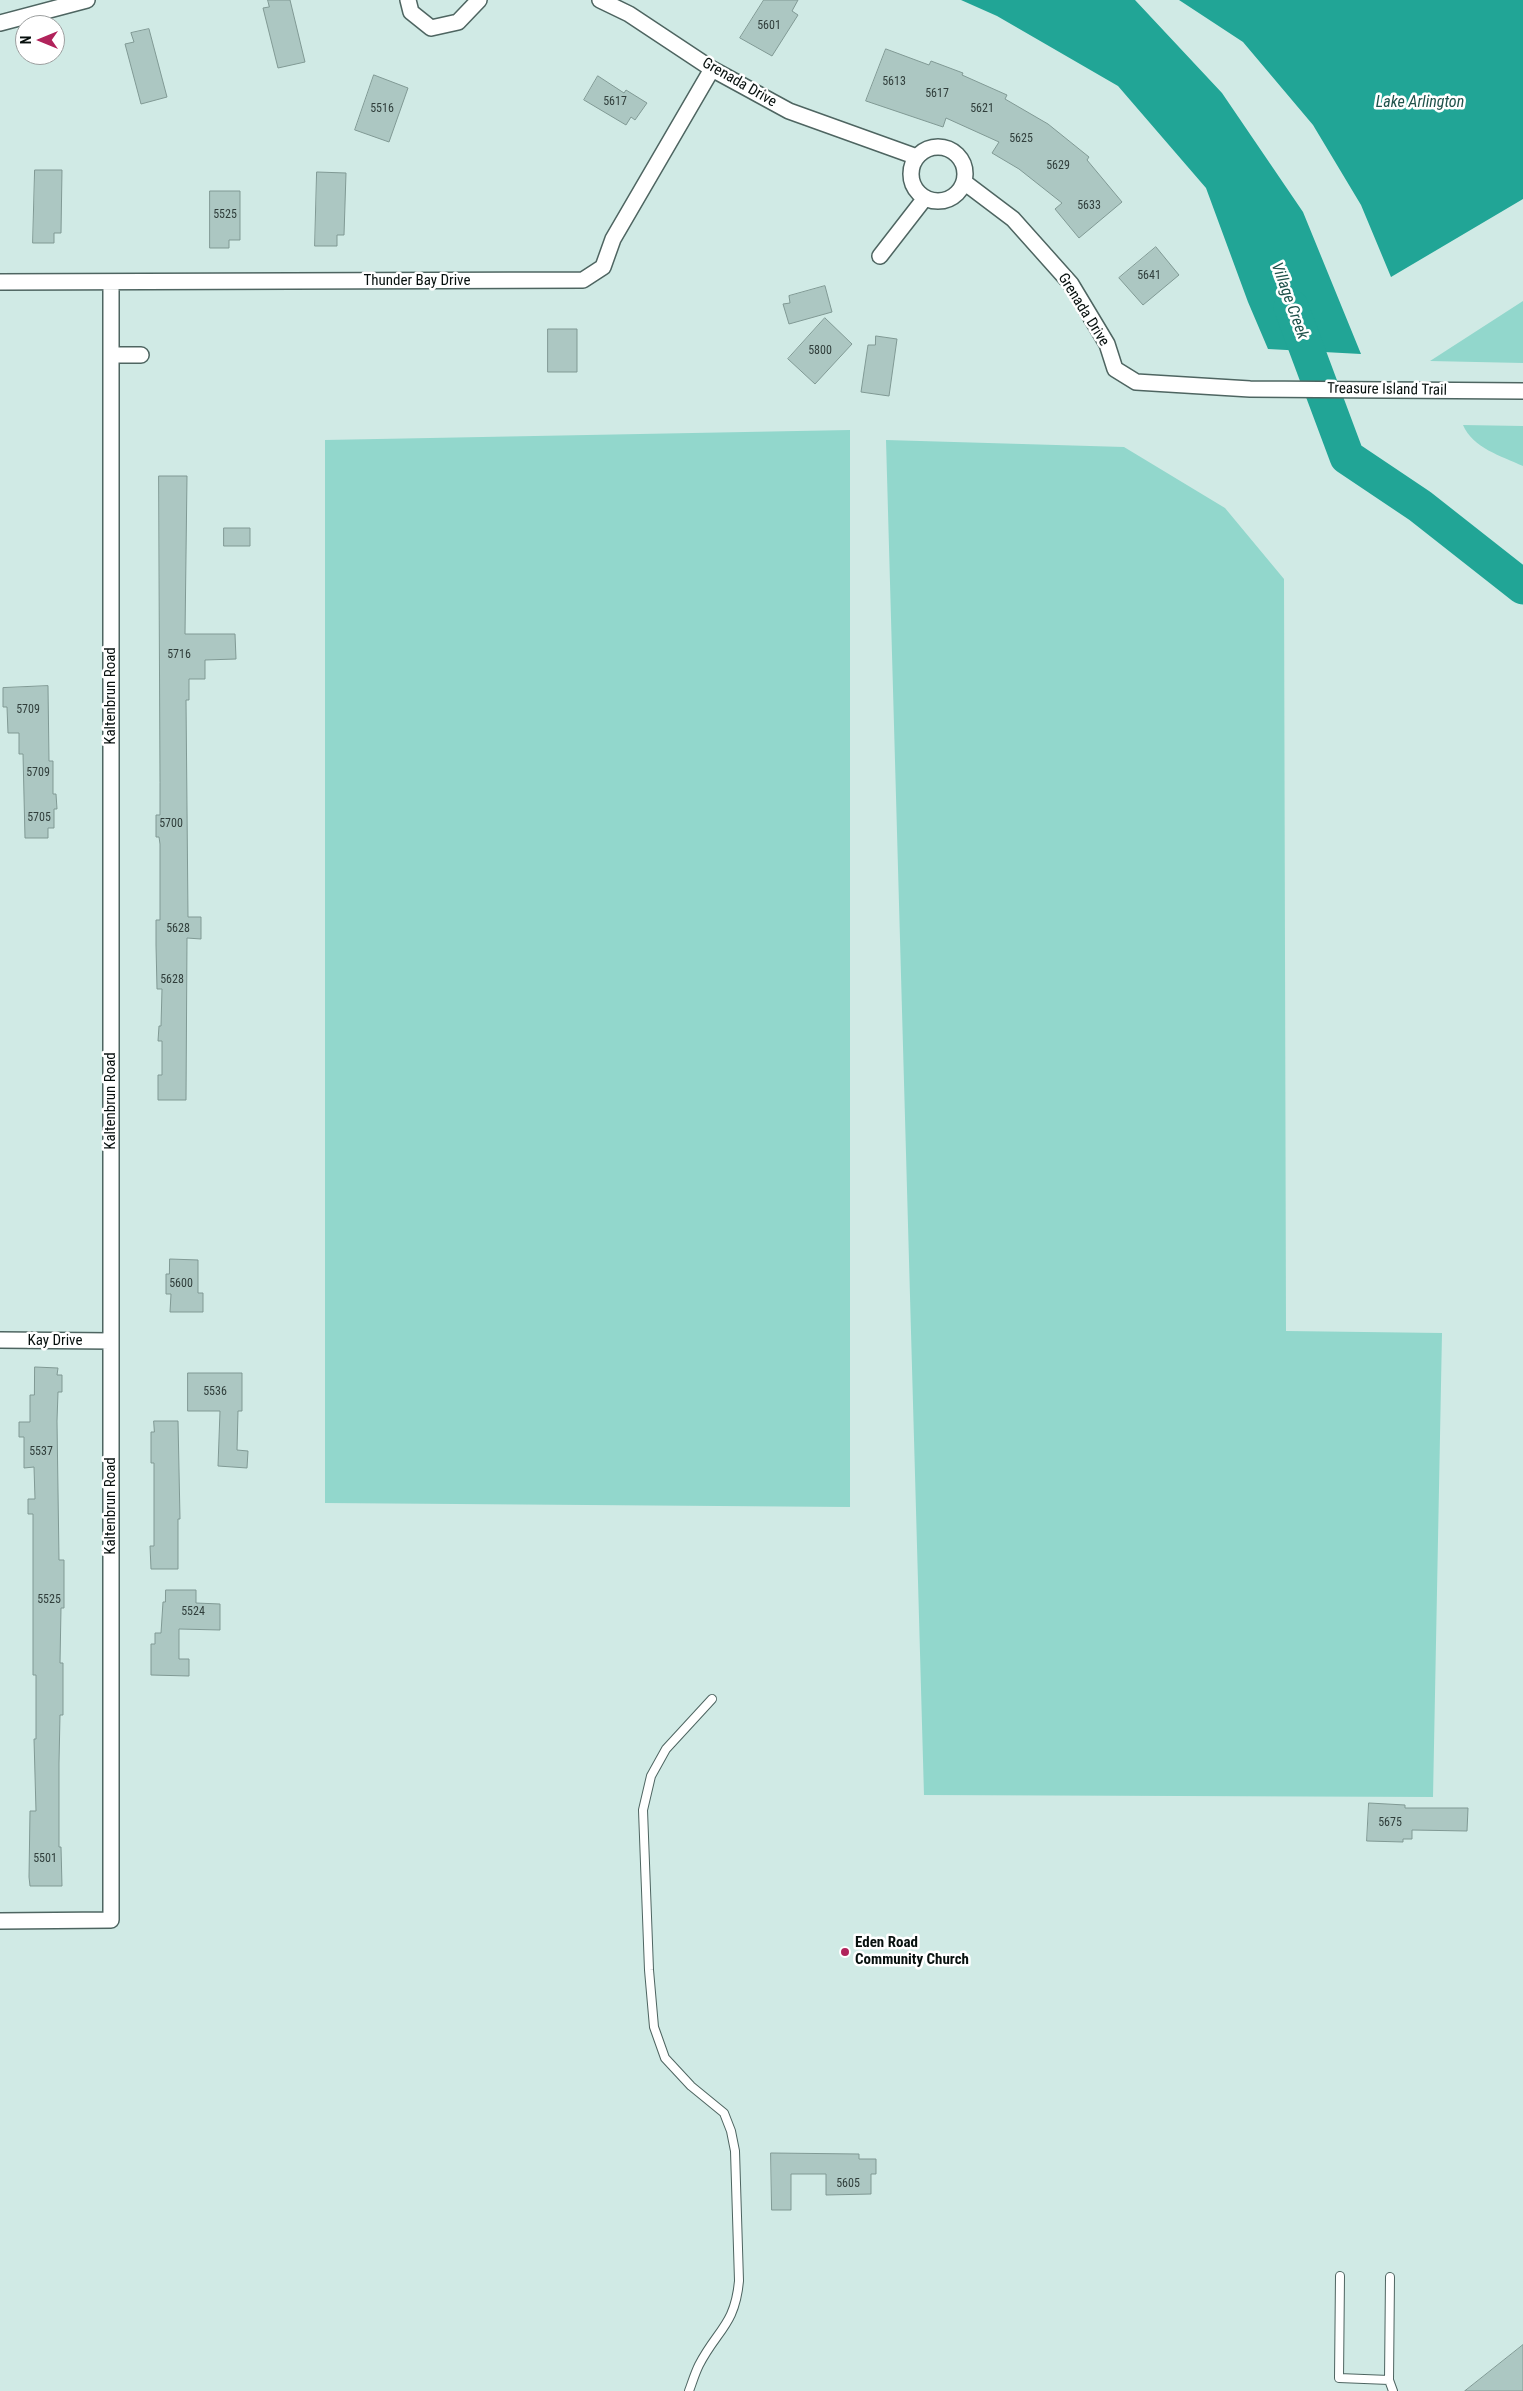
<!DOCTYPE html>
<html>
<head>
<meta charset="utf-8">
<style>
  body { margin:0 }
  #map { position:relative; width:1523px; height:2391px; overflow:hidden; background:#d0eae5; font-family:"Roboto Condensed",sans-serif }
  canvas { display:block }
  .north { position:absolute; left:15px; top:15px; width:50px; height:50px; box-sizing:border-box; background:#fff; border:1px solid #9c9f9f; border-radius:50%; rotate:270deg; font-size:14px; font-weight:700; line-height:20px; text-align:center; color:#07100e }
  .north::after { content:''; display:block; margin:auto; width:18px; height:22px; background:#b1235b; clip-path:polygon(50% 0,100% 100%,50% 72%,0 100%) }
</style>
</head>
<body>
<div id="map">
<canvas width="1523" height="2391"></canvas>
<div class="north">N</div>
</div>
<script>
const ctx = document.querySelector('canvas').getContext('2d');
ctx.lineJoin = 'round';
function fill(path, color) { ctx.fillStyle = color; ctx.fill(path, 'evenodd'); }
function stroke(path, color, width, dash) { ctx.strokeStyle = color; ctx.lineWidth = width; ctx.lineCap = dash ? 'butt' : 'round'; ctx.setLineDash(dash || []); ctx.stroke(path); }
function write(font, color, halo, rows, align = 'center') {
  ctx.font = font + ' "Roboto Condensed",sans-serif'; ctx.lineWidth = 5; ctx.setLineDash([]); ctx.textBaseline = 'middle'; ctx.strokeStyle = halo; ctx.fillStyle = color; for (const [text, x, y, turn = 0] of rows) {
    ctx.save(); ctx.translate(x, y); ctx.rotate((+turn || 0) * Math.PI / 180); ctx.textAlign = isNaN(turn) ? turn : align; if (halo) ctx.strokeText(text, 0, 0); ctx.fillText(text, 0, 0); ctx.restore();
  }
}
const green = new Path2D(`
  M1523,301V363L1430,361Z
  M1463,425L1523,426V466C1501,456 1473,448 1463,425Z
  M850,430V1507L325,1503V440Z
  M886,440L1124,447L1225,508L1284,579L1286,1331L1442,1333L1433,1797L924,1795Z`);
const water = new Path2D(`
  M961,0H1135L1222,93L1303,212L1361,354L1268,349L1248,302L1206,188L1118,86L997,16Z
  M1179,0H1523V199L1391,277L1361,205L1313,125L1243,42Z`);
const river = new Path2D(`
  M1291,307L1347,457L1420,506L1523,587`);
const building = new Path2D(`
  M268,0H290L305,62L278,68L263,8L269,7Z
  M764,0H798L792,11L798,15L772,56L740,38Z
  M149,29L167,97L141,104L125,44L134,42L131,33Z
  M886,49L929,65L931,61L963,73L962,75L1007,95L1005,99L1048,124L1089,157L1087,160L1122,202L1079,238L1055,209L1062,203L1019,169L992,153L999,142L946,118L943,127L866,101Z
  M374,75L408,88L389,142L355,130Z
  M598,76L624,93L626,90L647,103L635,120L631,117L626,125L584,100Z
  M35,170H62L61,233H54V243H33Z
  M317,172L346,173L344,235H337V246H315Z
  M210,191H240V240H229V248H210Z
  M1156,247L1179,275L1143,305L1119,278Z
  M825,286L832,312L789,324L783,304L790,303L789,296Z
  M825,318L852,344L815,384L788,359Z
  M548,329H577V372H548Z
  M876,336L897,339L889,396L861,392L868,345H875Z
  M159,476H187L185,634H235L236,659L205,660V679H189V700H186L188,917H201V939L187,938L186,1100H158V1075H162V1041H158L159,1026H161L162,989H157L156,945V920H160V844L159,837H156V815H160V783Z
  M224,528H250V546H224Z
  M48,686L49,761H53V794H56L57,809H54V828H48V838H25L23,754H19V733H8L7,707H3V688Z
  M170,1259L198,1260V1293H203V1312H170L171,1294H166V1274H169Z
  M35,1367L58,1368L57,1375H62V1392H58L57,1421L59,1560H64V1608H61L60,1663H63V1715H60L59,1763V1847H61L62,1886H30L29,1877L30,1811H36L34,1739H36V1675H33V1514H28V1499H35L34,1467L24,1468V1437H19V1422H30V1395H34Z
  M188,1373H242V1411H238L237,1450L248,1451L247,1468L218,1466L220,1411H188Z
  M154,1421H178L180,1519H178V1569H151L150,1546H154V1463H151V1432H154Z
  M166,1590H196V1603L220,1604V1630L179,1629V1659H189V1676L151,1675V1644H155V1633H161L163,1602H165Z
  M1369,1803L1405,1805V1808H1468L1467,1831L1412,1830V1839H1403V1842L1367,1841Z
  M771,2153L859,2154V2159H876V2174H871V2194L826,2195V2174H791V2210H772Z
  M1523,2345V2391H1465Z`);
const lane = new Path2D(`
  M1340,2276L1339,2378L1389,2380L1393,2391
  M1389,2380L1390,2277
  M689,2391C692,2383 695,2373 699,2365C717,2330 735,2325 739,2281L735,2151L731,2131L724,2113L691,2086L665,2058L654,2027L649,1970L643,1810L651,1776L666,1749L712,1699`);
const street = new Path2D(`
  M408,0L411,12L431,28L458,22L479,0
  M600,0L629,14L712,69L789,111L917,157
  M0,23L87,0
  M911 174a27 27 0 1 1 54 0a27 27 0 1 1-54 0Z
  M964,182L1013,219L1071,284L1107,344L1115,369L1136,382L1250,389L1523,391
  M880,256L925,198
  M0,282L583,280L603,267L613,239L712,69
  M111,355H141
  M0,1340L111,1341
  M0,1921L111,1920V283`);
const markers = [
  [845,1952,5,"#b1235b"]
];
const numberNames = [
  ["5601",769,26],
  ["5613",894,82],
  ["5617",937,94],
  ["5617",615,102],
  ["5516",382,109],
  ["5621",982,109],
  ["5625",1021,139],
  ["5629",1058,166],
  ["5633",1089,206],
  ["5525",225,215],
  ["5641",1149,276],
  ["5800",820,351],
  ["5716",179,655],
  ["5709",28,710],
  ["5709",38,773],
  ["5705",39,818],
  ["5700",171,824],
  ["5628",178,929],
  ["5628",172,980],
  ["5600",181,1284],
  ["5536",215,1392],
  ["5537",41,1452],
  ["5525",49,1600],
  ["5524",193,1612],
  ["5675",1390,1823],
  ["5501",45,1859],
  ["5605",848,2184]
];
const streetNames = [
  ["Grenada Drive",739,83,30],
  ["Thunder Bay Drive",417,281],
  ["Grenada Drive",1083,310,58],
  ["Treasure Island Trail",1387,390,1],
  ["Kaltenbrun Road",111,696,-90],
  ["Kaltenbrun Road",111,1101,-90],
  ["Kay Drive",55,1341],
  ["Kaltenbrun Road",111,1506,-90]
];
const poiNames = [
  ["Eden Road",855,1943],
  ["Community Church",855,1960]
];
const waterNames = [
  ["Lake Arlington",1420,103],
  ["Village Creek",1289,301,70]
];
fill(green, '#92d7cc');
fill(water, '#21a596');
stroke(river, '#21a596', 35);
fill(building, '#acc7c2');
stroke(building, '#809994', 1);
stroke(lane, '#4e6561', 10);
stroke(street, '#4e6561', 18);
stroke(lane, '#fff', 8);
stroke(street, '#fff', 15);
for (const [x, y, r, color] of markers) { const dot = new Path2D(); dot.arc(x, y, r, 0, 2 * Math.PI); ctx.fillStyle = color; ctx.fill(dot); stroke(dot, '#fff', 2); }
write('12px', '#303e3b', null, numberNames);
write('15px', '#07100e', '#fff', streetNames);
write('bold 15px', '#07100e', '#fff', poiNames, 'left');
write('italic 16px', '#1f524b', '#fff', waterNames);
</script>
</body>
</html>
